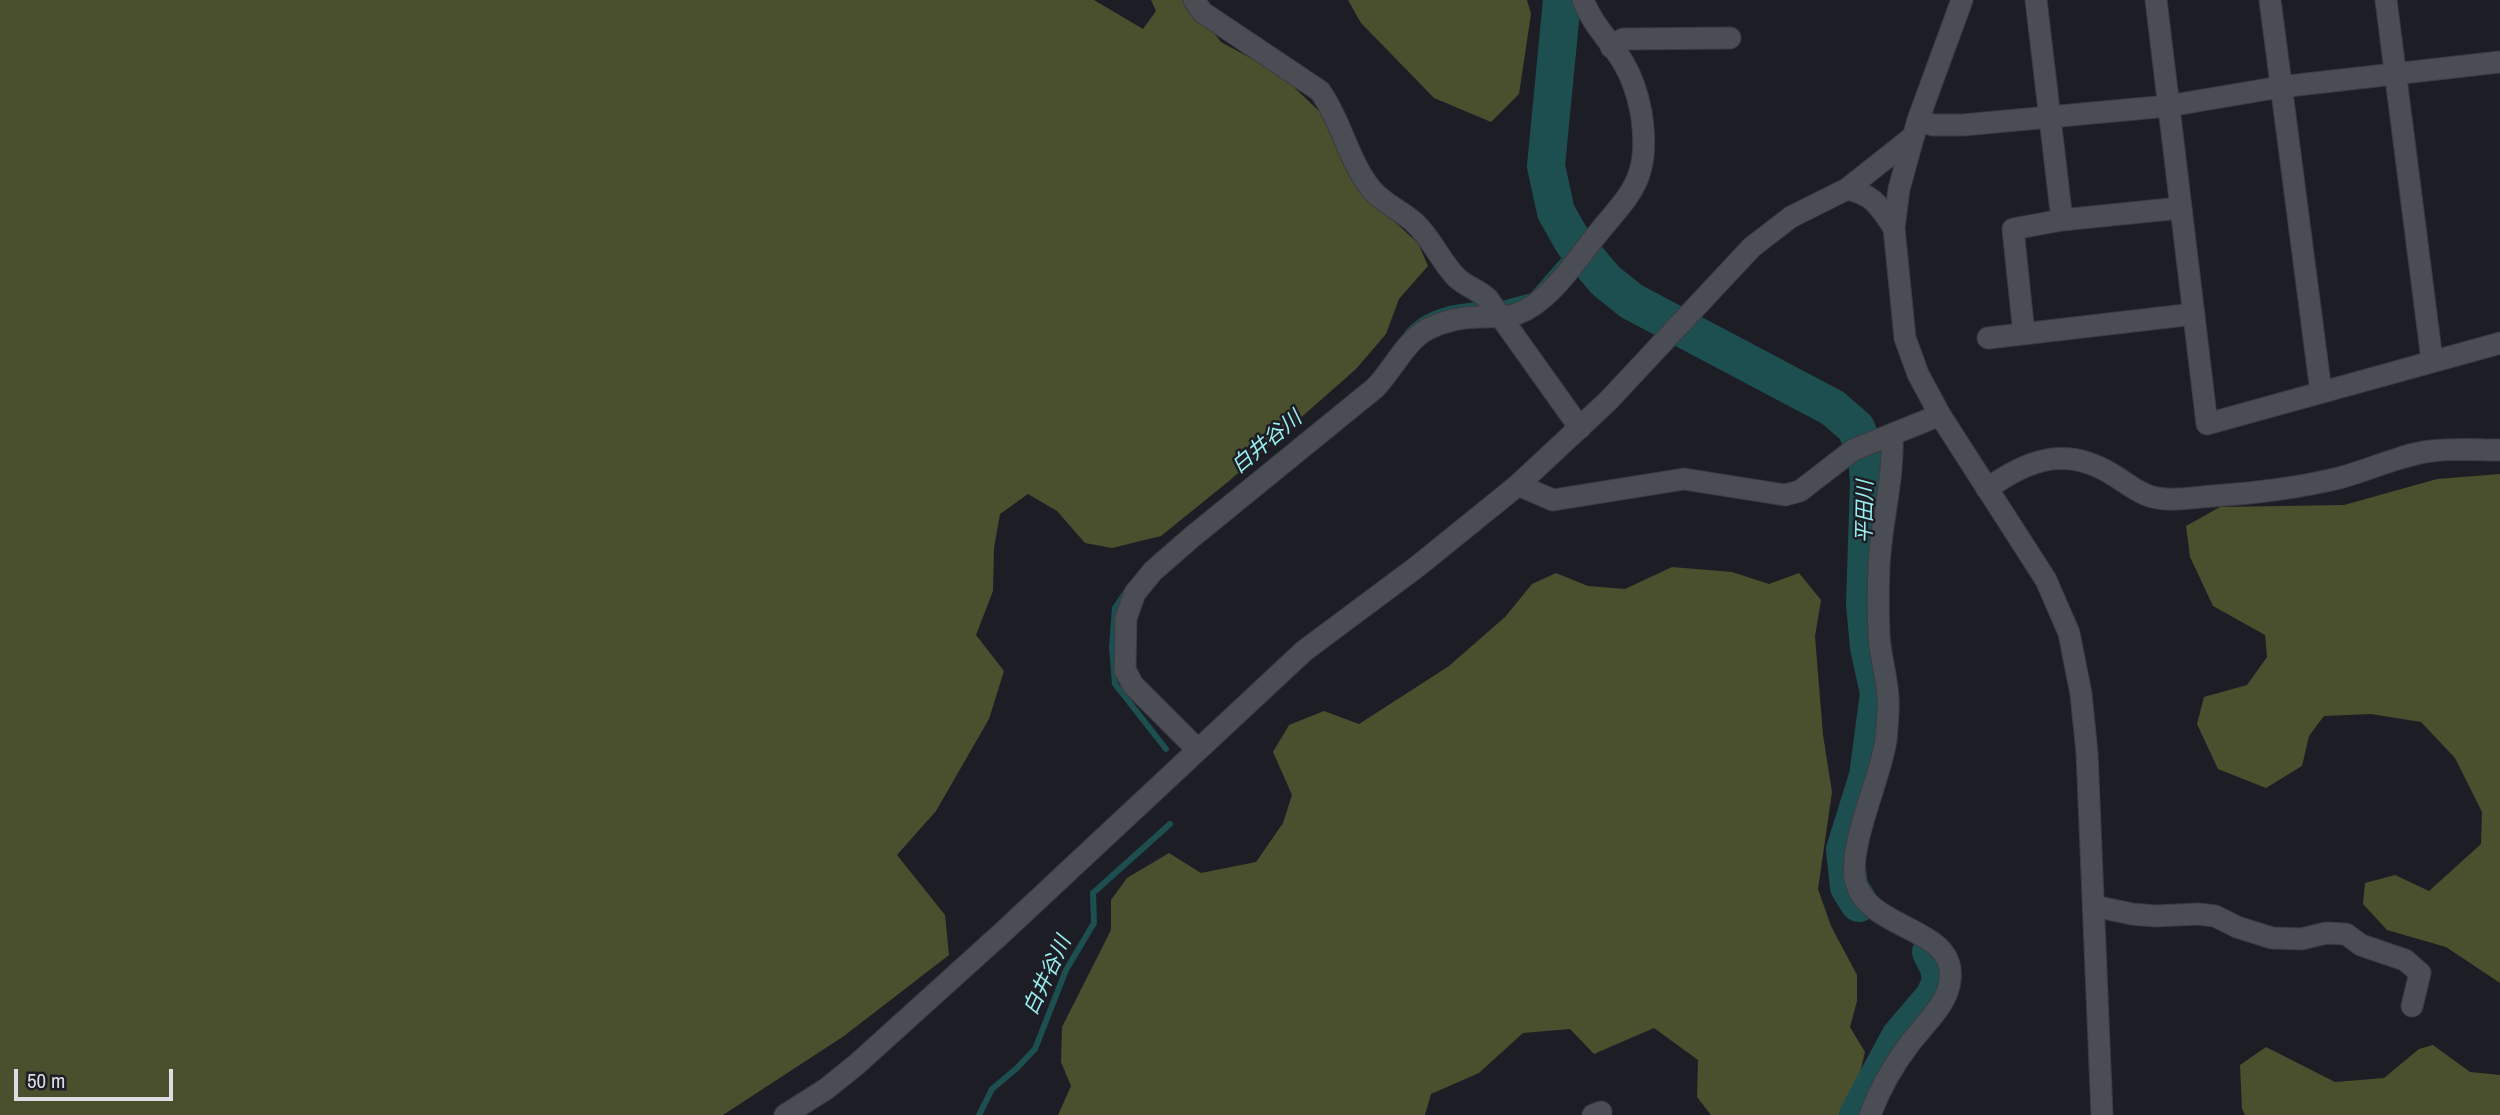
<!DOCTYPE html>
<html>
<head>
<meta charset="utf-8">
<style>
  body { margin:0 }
  #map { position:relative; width:2500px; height:1115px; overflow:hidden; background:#1d1e25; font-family:"Archivo Narrow",sans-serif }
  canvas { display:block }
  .scale { position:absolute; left:14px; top:1069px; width:159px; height:32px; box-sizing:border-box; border:4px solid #dddee2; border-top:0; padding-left:9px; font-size:21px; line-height:24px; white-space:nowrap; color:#dddee2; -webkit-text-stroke:5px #1d1e25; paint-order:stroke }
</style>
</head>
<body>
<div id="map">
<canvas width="2500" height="1115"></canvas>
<div class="scale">50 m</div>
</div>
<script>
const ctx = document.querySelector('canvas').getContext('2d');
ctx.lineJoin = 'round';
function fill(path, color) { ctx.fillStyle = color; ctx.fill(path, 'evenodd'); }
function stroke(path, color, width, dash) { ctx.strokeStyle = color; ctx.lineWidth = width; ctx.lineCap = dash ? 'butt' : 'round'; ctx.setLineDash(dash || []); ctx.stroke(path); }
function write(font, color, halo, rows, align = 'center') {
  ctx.font = font + ' "Archivo Narrow","Noto Sans JP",sans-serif'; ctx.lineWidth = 5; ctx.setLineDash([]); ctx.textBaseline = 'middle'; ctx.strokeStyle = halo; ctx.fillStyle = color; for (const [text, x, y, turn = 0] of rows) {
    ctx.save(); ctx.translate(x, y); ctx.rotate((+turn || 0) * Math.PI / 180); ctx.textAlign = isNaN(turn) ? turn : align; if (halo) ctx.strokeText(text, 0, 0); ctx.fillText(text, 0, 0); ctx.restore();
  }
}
const forest = new Path2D(`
  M0,0H1094L1143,29L1156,11L1151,0H1188L1221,42L1280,74L1319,111L1353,176L1385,213L1418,243L1428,266L1399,299L1386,334L1356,369L1229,481L1161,536L1112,548L1085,543L1057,511L1028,494L1000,514L994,548L993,591L976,635L1004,671L989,719L936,811L897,855L945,915L949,955L844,1036L723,1115H0Z
  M1348,0H1527L1531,14L1519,94L1491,122L1434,98L1361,23Z
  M2500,474V983L2446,947L2387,930L2363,904L2365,883L2395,875L2429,891L2481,844L2482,812L2455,758L2421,722L2371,714L2324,716L2309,736L2302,766L2266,788L2218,769L2197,724L2204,697L2247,685L2267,657L2265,635L2213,606L2190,557L2186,526L2220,507L2344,505L2437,479Z
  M1672,567L1732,572L1769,584L1799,573L1821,600L1815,636L1823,735L1832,792L1818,889L1831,926L1857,975V1001L1850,1027L1865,1052L1850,1115H1711L1697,1097L1698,1060L1654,1028L1594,1054L1570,1029L1523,1033L1479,1073L1431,1094L1425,1115H1058L1071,1086L1061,1062L1062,1027L1111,930V900L1127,878L1169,853L1201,873L1256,862L1283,823L1292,795L1273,752L1289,725L1324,711L1359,724L1449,666L1505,617L1532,584L1556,573L1588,586L1625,589Z
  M2433,1045L2470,1072L2500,1075V1115H2245L2242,1109L2240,1065L2266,1047L2335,1082L2384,1078L2419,1049Z`);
const stream = new Path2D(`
  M1499,305L1532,296L1568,255L1573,242
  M1406,335C1423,312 1458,305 1485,305
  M1126,592L1115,608L1112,647L1115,684L1166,749
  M979,1115L992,1089L1016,1069L1035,1049L1066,970L1094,923L1093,893L1170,824`);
const river = new Path2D(`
  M1562,0L1546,166L1556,212L1573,242L1605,280L1631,301L1833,408L1856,428L1867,456L1869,482L1865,604L1869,647L1879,693L1868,776L1845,850L1849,887L1859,903
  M1858,1115L1900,1037L1934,997L1941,982L1939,967L1931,952`);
const minor = new Path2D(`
  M1194,0L1202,12L1320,91C1342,122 1348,161 1372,190C1384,204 1402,211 1415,223C1432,239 1441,262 1457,278C1467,287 1479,290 1488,299L1580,428
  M1962,0L1918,120L1899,189L1894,228L1905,338L1918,374L1940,415L2046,580L2069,633L2081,694L2087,753L2102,1115
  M2036,0L2062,220
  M2156,0L2207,424L2500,343
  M2270,0L2321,392
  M2386,0L2432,360
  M1611,47L1623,39L1730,38
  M1918,120L1933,125H1963L2168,106L2280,87L2500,62
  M1894,228C1879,206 1874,195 1847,189L1914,136
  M2024,334L2013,229L2062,220L2180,208
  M1988,338L2194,314
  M1518,485L1553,500L1684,479L1785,495L1800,491L1853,450L1940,415
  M1987,489C2031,457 2070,445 2118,478C2135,489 2145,498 2166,499C2181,500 2198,497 2213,496C2256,493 2298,488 2339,478C2370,470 2399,455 2431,451C2454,448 2477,450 2500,450
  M1197,749L1133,685L1125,670L1126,618L1135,593L1153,571L1192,537L1375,388C1393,370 1405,341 1428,329C1444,321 1462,317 1480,317C1493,316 1504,318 1517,314C1550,302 1577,259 1599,232C1614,213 1634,194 1640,171C1646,152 1644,131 1641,112C1638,96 1632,77 1623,62C1610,41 1592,24 1583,0
  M2094,906L2132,914L2155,916L2198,914L2215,916L2237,927L2272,938L2301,939L2326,933L2346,934L2361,945L2405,960L2420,973L2412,1006
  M785,1115L826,1089L856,1065L1002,933L1304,651L1418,566L1518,485L1608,401L1752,247L1791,217L1847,189
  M1593,1115L1601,1112
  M1870,1115C1879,1091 1892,1067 1908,1046C1922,1026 1948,1005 1950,980C1957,925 1866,932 1855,879C1849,844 1880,779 1886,740C1887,727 1889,711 1888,698C1887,677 1880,656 1879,635C1878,613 1878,589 1879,566C1881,522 1894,479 1892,435`);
const waterNames = [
  ["白井谷川",1267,443,-40],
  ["平田川",1866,512,-89],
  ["白井谷川",1048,976,-65]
];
fill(forest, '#4a4f2d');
stroke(stream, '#1d4f50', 6);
stroke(river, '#1d4f50', 38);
stroke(minor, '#3b3b41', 23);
stroke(minor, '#4b4d54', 21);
write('italic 21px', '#98eeee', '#1d1e25', waterNames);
</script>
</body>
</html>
